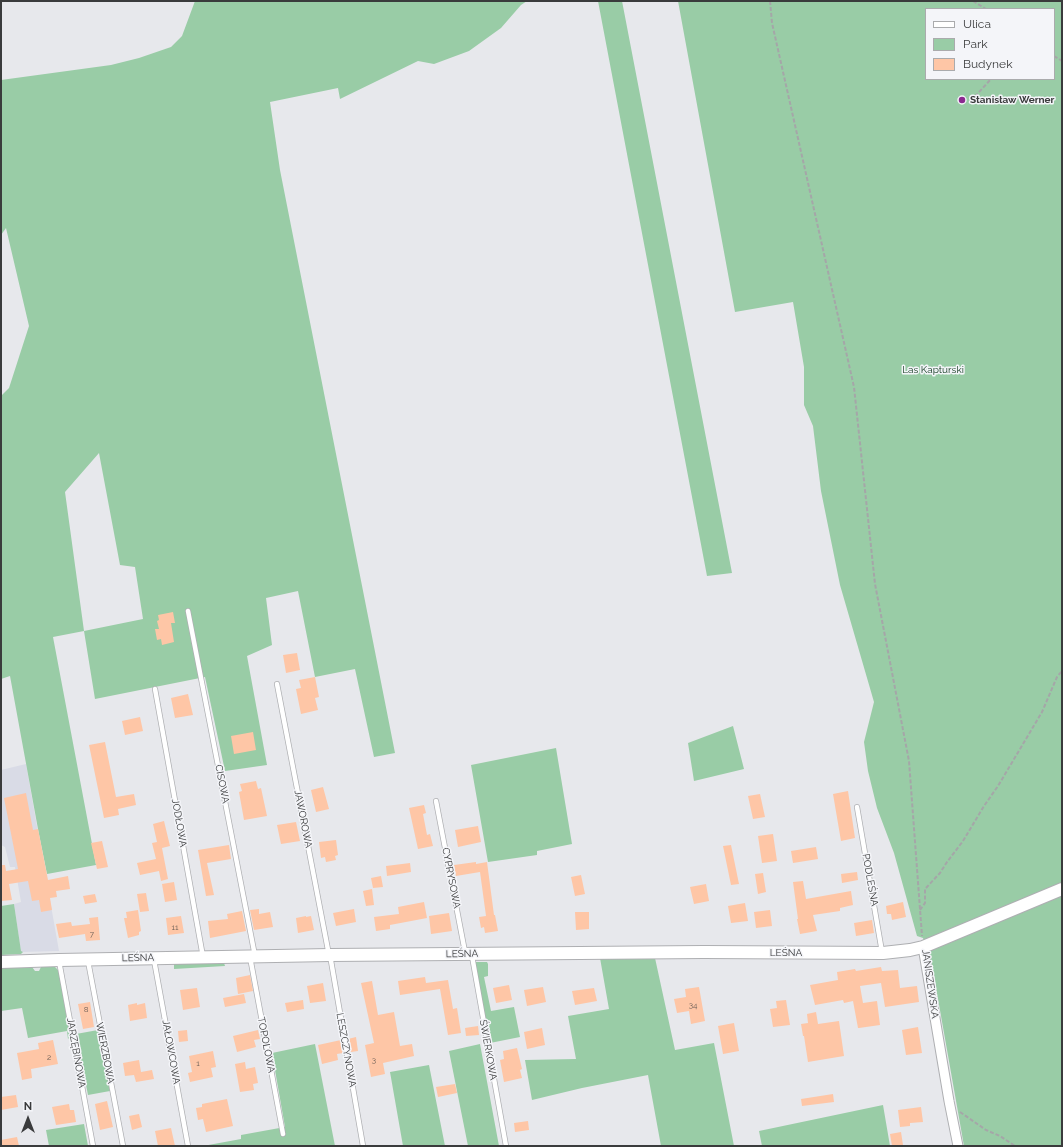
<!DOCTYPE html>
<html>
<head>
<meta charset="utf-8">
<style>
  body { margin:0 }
  #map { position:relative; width:1063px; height:1147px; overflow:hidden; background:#e7e8ec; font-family:Raleway,sans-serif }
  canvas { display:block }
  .frame { position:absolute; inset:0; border:2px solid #3a3b3c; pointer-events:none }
  .legend { position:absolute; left:925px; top:8px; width:130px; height:72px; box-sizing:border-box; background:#f4f5f9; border:1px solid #aaabad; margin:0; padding:5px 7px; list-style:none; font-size:12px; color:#3a3b3c }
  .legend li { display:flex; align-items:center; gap:8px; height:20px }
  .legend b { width:20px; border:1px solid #aaabad }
  .north { position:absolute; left:8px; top:1099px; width:40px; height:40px; -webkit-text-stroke:3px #f4f5f9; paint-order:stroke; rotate:0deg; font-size:11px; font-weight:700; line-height:16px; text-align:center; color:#3a3b3c }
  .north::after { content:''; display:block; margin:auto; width:14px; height:18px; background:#3a3b3c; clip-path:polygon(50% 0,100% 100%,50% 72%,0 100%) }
</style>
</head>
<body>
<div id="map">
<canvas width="1063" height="1147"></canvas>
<div class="frame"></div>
<ul class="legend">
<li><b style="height:5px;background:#fff"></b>Ulica</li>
<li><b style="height:11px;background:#99cca6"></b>Park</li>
<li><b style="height:11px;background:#fec6a6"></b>Budynek</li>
</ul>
<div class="north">N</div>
</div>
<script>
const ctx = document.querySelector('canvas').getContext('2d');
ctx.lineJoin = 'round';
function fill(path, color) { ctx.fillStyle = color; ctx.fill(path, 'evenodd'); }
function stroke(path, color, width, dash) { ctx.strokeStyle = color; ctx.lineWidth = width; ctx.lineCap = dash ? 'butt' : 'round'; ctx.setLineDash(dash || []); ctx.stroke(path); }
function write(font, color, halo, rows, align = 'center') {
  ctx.font = font + ' Raleway,sans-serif'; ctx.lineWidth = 3; ctx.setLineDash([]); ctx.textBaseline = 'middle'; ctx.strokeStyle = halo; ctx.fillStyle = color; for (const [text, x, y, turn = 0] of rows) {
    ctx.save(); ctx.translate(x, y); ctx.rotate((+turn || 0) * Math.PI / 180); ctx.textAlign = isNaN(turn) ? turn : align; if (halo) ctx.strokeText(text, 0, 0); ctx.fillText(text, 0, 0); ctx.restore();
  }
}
const built = new Path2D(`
  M26,764L59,951L21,952L14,904L21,902L15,867H10L5,847L1,845V770Z`);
const green = new Path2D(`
  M195,1H527L521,5L501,28L469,51L434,64L418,61L340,99L338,88L270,102L280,170L395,753L374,757L355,669L315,677L298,591L266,598L272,645L247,656L267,765L225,771L205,677L95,699L84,631L53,637L96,865L47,874L38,829L10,676L1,679V396L9,388L29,326L6,228L1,235V80L111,65L139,58L171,47L182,36ZM99,453L120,565L135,567L143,619L84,631L65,492Z
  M598,1H622L732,573L707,576Z
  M678,1H1062V1146H964L932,965L923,938L917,936L894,853L877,808L868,771L864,742L874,702L840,585L821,491L813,426L804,405V367L793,302L735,312ZM926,9H1054V79H926Z
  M733,726L744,769L694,781L688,743Z
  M556,748L572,844L537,851V855L488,862L471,765Z
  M14,904L21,951L23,952L21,954L1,955V906Z
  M600,958H655L675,1050L714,1043L734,1146H661L648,1075L582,1088L532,1100L525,1060L576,1059L568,1016L609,1009Z
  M474,962H487L488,964V976L484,977L491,1011L514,1007L520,1037L490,1043Z
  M224,963L225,966L174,969V964Z
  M32,967L35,971H39L41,967H55L59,971L70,1037L68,1039L67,1031L28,1038L22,1008L1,1011V968Z
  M98,1030L110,1091L88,1095L76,1034Z
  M315,1044L335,1146H203L241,1139V1135L285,1127L272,1053Z
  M480,1044L499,1146H468L449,1051Z
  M429,1065L445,1146H403L390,1072Z
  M883,1105L890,1146H762L759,1131Z
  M84,1124L88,1146H49L46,1130Z`);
const building = new Path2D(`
  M173,612L175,623H171L174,642L162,645L161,639L157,640L155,629H159L157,621L159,620L158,615Z
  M297,653L300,670L286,673L283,655Z
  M315,677L319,697L315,698L318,710L301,714L296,689L301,688L299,680Z
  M188,694L193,715L175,718L171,698Z
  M140,717L143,731L125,735L122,721Z
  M253,732L256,750L234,754L231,736Z
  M105,742L116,797L134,794L136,805L118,809L119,815L104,818L89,745Z
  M256,781L258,789L261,788L267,816L244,820L239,792L242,791L240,784Z
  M323,787L329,809L316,812L311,790Z
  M848,791L855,838L841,841L833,794Z
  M26,793L33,830L38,829L48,880L68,876L70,889L56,891L57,897L50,898L52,910L41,912L39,900L32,901L28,881L9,884L12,900L1,901V865H5L6,871L18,869L4,798Z
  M760,794L765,817L753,819L748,796Z
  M424,805L426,813L423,814L427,835L430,834L433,846L418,849L409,808Z
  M164,821L170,846L162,848L168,879L161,881L159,871L140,875L137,863L156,859L152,843L157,842L153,824Z
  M296,822L300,841L281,844L277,825Z
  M478,826L481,842L458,847L455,830Z
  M773,834L777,861L762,863L758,836Z
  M336,840L338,855L335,856L336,860L326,862L325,857L321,858L319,842Z
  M102,841L108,867L97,869L91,843Z
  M229,845L231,859L207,863L214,895L206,896L198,850Z
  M731,845L739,884L731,885L723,846Z
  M816,847L818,859L793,863L791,851Z
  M476,862V864L487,862L494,915H495L498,931L485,933L484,927L481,928L479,917L486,916L480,872L456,876L454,865Z
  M410,863L411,872L387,876L386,866Z
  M857,872L858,880L842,883L841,874Z
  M763,873L766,892L758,894L755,874Z
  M581,875L585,894L575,896L571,877Z
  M381,876L383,887L373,888L371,878Z
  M803,881L806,899L851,891L853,905L840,908V911L813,915L817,931L800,934L797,919H798L793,882Z
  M174,882L177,900L165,902L162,884Z
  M706,884L709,901L694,904L690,887Z
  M372,889L374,905L366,906L363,891Z
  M146,893L149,911L140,912L137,894Z
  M95,894L97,902L85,904L83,896Z
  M424,902L427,918L390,925V929L376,931L374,917L399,914L398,907Z
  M903,902L906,917L892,920L891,914H887L886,906Z
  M745,903L748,921L731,923L728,906Z
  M259,909V914L270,912L273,927L254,930L250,910Z
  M354,909L356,922L336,926L333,913Z
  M138,910L141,931L139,932V935L128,938L124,918H127L126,912Z
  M770,910L772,926L756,928L754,912Z
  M242,911L246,931L210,938L208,921L228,919L227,914Z
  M575,912H589V929L576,930Z
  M449,913L452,931L431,934L429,916Z
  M181,916L184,933L168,935L166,918Z
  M306,916V917L311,916L314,930L298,933L296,918Z
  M98,917L100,940L86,941L85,934L59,938L56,924L71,922L72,926L90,924L89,918Z
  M872,920L874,933L856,936L854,923Z
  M881,967L882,971L898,970L900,988L917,986L919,1002L885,1007L881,983L860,986L863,1003L877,1001L880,1025L859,1028H858L853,1001L844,1003L843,1000L815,1005L810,985L838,980L837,972L855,969L856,971Z
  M250,975L253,991L238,994L236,978Z
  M425,977L426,983L448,980L453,1009L457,1008L461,1033L448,1035L440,989L400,995L398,981Z
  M372,981L378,1015L394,1012L400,1046L412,1044L414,1056L383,1063L385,1074L371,1077L365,1045L374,1043L361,983Z
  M323,983L326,1001L310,1003L307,986Z
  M509,985L512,1000L496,1003L493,988Z
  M543,987L546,1002L527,1006L524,990Z
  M699,987L705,1021L691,1024L689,1011L677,1013L674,999L686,997L685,989Z
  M197,988L200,1007L183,1010L180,990Z
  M594,988L597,1001L575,1005L572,991Z
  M244,994L246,1003L225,1007L223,998Z
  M303,1000L304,1009L287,1012L285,1003Z
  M786,1000L790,1025L773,1027L770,1009L777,1008L776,1001Z
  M90,1002L94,1027L83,1029L78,1004Z
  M137,1003V1005L145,1003L147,1018L130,1021L128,1005Z
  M816,1012L818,1024L839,1021L844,1056L808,1062L804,1036H803L801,1024L808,1023L807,1014Z
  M734,1023L739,1051L723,1054L718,1026Z
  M478,1026L479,1035L466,1036L465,1028Z
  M918,1027L922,1053L906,1055L902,1030Z
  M542,1028L545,1045L527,1049L524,1032Z
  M187,1030L188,1041L179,1042L178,1031Z
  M258,1030L260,1039L254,1040L256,1047L237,1052L233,1036Z
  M356,1037L358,1051L351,1052L348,1039Z
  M53,1040L58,1064L31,1069L32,1078L22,1080L17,1053L39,1049L38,1043Z
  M341,1040L343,1053L337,1054L338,1060L322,1064L318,1045Z
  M517,1048L522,1069L520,1070L522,1078L504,1082L500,1060L504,1059L503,1051Z
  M213,1051L216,1067L211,1068L213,1077L190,1082L188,1073L192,1072L189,1056Z
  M139,1060L141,1072L152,1070L154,1079L136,1082L134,1075L125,1076L123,1063Z
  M245,1062L246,1069L255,1067L258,1083L253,1084L254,1090L240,1092L235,1064Z
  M455,1084L457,1093L438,1097L436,1087Z
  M833,1094L834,1102L802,1106L801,1099Z
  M16,1095L18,1107L1,1110V1097Z
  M227,1099L233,1126L206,1132L203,1119L198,1120L196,1108L202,1107V1104Z
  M107,1101L113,1127L100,1130L95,1104Z
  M69,1104L70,1110H74L76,1122L56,1125L52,1107Z
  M921,1107L923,1122L910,1123V1126L900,1127L898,1110Z
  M139,1114L142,1127L132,1130L129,1116Z
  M528,1121L529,1130L515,1132L514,1123Z
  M171,1128L175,1146H158L155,1131Z
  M901,1132L903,1145L892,1146L890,1134Z
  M17,1137L19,1146H1V1140Z`);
const path = new Path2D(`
  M770,1L772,23L854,387L875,584L909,761L922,936
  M973,1L986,9
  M1054,56L1062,61
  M971,101L991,79
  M920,910L925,903V889L940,873L947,862L963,841L984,806L998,786L1042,712L1057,677L1062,671
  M960,1112L986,1130L1000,1136L1015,1146`);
const lane = new Path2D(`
  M188,611L255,956
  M277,684L328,950L330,955L363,1146
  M155,689L203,957
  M436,801L465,952
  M857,807L882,952
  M472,956L506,1146
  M250,957L283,1134
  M154,960L188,1146
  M59,961L93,1146
  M88,961L123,1146`);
const street = new Path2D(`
  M923,947L949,1101L958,1146`);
const secondary = new Path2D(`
  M1,962L59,960L330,955L704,952L883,953L910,950L923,947L1062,889`);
const markers = [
  [962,100,4,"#8b2890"]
];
const numberNames = [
  ["11",175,928],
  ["7",92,935],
  ["34",693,1006],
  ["8",86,1010],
  ["2",49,1058],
  ["3",374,1061],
  ["1",198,1064]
];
const poiNames = [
  ["Stanisław Werner",970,100]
];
const parkNames = [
  ["Las Kapturski",933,370]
];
const streetNames = [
  ["CISOWA",222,784,79],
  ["JAWOROWA",303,819,79],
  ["JODŁOWA",179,823,80],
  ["CYPRYSOWA",451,878,79],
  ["PODLEŚNA",870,880,80],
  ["LEŚNA",786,953],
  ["LEŚNA",462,954,-1],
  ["LEŚNA",138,958,-1],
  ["JANISZEWSKA",930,984,82],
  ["TOPOLOWA",266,1045,79],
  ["LESZCZYNOWA",346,1050,80],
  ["ŚWIERKOWA",488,1050,80],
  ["JAŁOWCOWA",171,1052,80],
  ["JARZĘBINOWA",76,1053,80],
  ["WIERZBOWA",105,1053,79]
];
fill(built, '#d9dbe6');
fill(green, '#99cca6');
fill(building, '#fec6a6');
stroke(lane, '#aeafb2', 6);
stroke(street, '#aeafb2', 11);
stroke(secondary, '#aeafb2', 14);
stroke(path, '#a5a6a8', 2, [4, 2]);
stroke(lane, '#fff', 4.5);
stroke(street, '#fff', 9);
stroke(secondary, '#fff', 12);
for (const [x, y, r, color] of markers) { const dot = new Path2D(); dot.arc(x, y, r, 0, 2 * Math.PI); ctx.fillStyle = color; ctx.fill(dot); stroke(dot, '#f4f5f9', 1.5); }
write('8px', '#6b5e56', null, numberNames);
write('bold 10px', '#3a3b3c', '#f4f5f9', poiNames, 'left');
write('10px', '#10381e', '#f4f5f9', parkNames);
write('10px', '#3a3b3c', '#f4f5f9', streetNames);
</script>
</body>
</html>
